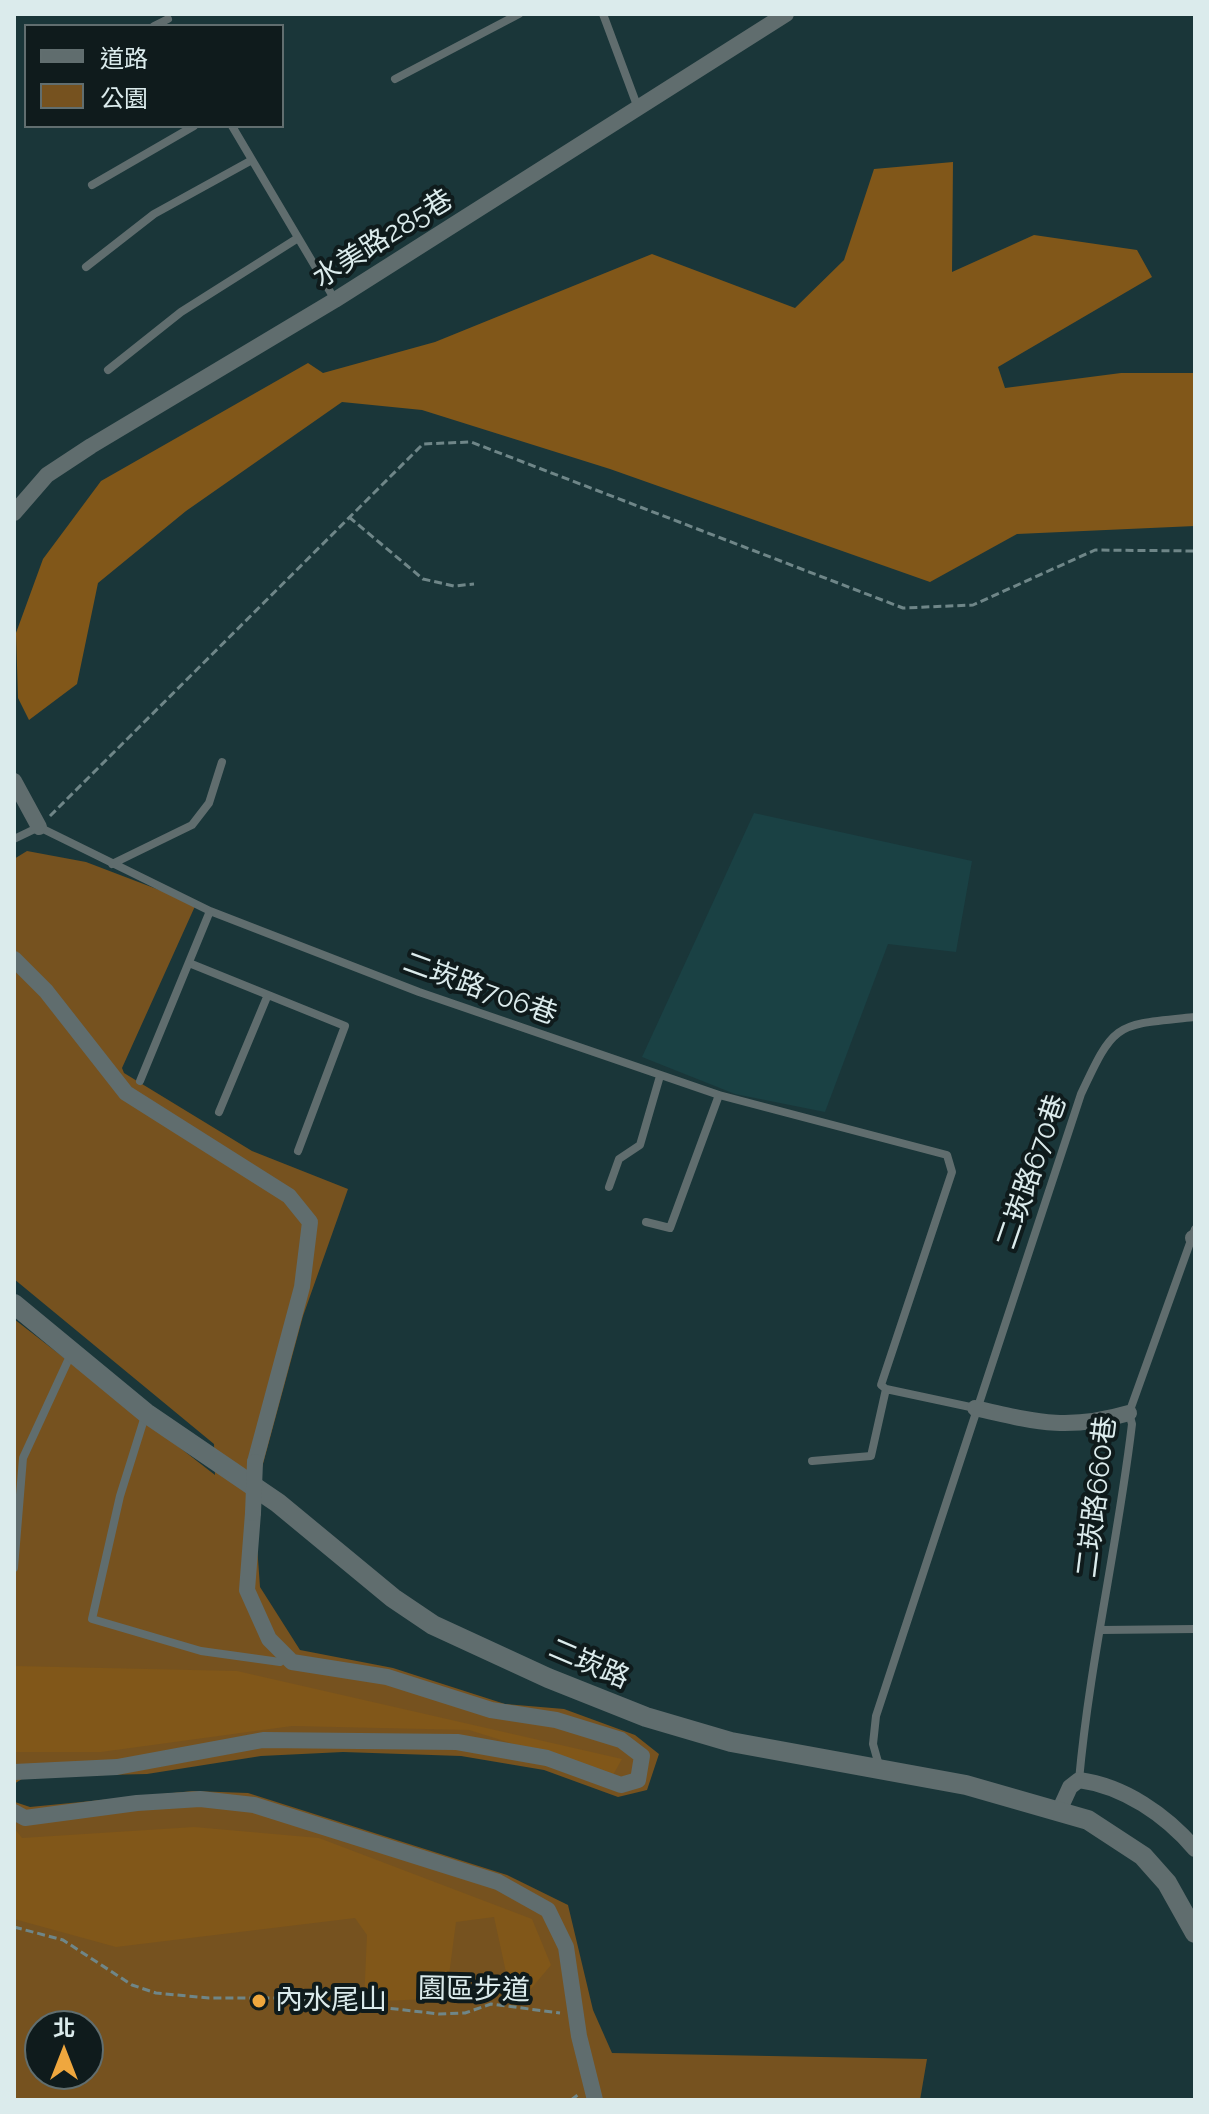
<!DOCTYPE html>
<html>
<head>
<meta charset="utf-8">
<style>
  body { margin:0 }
  #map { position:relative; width:1209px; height:2114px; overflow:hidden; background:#1a3639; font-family:Raleway,"Noto Sans TC",sans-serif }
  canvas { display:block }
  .frame { position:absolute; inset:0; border:16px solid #dbebec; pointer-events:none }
  .legend { position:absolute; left:24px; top:24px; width:260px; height:104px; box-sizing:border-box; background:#0f1b1c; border:2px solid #616e6f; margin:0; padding:10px 14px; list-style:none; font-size:24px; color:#dbebec }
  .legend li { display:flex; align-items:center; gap:16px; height:40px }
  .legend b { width:40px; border:2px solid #616e6f }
  .north { position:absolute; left:24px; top:2010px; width:80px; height:80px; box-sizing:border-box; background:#0f1b1c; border:2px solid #616e6f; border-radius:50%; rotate:0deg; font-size:22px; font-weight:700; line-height:32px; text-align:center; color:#dbebec }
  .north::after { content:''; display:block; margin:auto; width:28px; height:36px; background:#efa73e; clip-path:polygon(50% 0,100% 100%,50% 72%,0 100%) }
</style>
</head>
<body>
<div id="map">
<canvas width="1209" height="2114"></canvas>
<div class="frame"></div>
<ul class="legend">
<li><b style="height:10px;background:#606d6e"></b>道路</li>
<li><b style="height:22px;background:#76521f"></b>公園</li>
</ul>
<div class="north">北</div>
</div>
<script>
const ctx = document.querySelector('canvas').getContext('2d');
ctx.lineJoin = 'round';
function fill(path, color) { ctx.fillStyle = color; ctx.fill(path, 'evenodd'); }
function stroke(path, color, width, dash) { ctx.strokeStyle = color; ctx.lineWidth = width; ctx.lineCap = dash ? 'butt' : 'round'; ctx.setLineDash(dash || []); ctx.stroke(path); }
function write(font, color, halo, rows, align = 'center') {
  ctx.font = font + ' Raleway,"Noto Sans TC",sans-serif'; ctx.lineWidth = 8; ctx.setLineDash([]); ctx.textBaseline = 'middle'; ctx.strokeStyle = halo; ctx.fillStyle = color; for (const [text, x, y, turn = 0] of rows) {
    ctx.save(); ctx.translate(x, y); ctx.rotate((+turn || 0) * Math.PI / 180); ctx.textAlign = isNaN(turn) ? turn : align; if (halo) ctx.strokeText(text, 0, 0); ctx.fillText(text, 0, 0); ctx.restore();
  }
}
const built = new Path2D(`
  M754,813L972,861L956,952L888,944L825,1112L735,1094L642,1057Z`);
const green = new Path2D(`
  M27,851L86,862L196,904L122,1068L124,1073L252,1151L348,1189L303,1316L260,1475L255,1517L260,1587L300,1650L393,1668L505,1704L564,1709L635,1735L659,1754L647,1790L618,1797L544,1770L461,1756L343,1752L261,1756L147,1774L25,1777L14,1784V1319L215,1475L214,1444L14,1279V859Z
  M193,1791L248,1793L507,1875L568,1905L593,2010L612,2053L927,2059L920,2100H14V1795L15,1802L30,1807ZM40,2026H88V2074H40Z`);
const forest = new Path2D(`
  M953,162L952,272L1034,235L1137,250L1152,277L998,367L1005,388L1121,373H1195V526L1017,534L930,582L610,469L422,410L342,402L186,511L98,583L77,684L29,720L18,698L16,633L43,559L101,481L308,363L323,373L435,342L652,254L795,308L844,260L874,169Z
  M14,1666L237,1671L622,1759L613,1775L469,1730L292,1726L101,1752H14Z
  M194,1827L319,1838L532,1919L551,1965L514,2009L494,1917L456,1922L446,1998L364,2002L367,1935L355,1918L116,1947L14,1919V1828L22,1838Z`);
const path = new Path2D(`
  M349,517L423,579L454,586L474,584
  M50,816L423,444L471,442L903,608L973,605L1095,550L1195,551
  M14,1927L63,1940L132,1985L156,1993L209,1998H286L338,2005L363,1999L387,2008L439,2014L465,2013L491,2004L560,2013
  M571,2100L579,2094`);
const service = new Path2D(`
  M603,14L638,108
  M154,26L168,19
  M395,79L519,14
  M232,126L335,300
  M92,185L194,126
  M86,267L154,214L252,160
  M108,370L181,312L298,238
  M14,839L39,827L210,911L419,992L719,1095L947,1155L952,1172L881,1385L886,1389L975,1408
  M112,864L192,825L209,803L222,762
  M189,963L345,1026L298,1151
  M140,1081L210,911
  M219,1112L267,997
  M609,1187L619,1159L640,1145L660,1076
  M646,1222L670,1228L719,1095
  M146,1413L120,1496L92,1619L201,1651L280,1662
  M812,1461L871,1456L886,1389
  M14,1568L23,1458L71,1354
  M1101,1630L1195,1629
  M880,1769L873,1744L876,1716L1081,1094C1115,1021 1115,1025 1195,1017
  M1079,1780C1090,1660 1118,1543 1132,1424L1129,1413L1195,1229`);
const minor = new Path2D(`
  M14,513L47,475L91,446L335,300L786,14
  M14,781L39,827
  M14,959L46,991L126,1093L289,1196L310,1222L302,1287L255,1462
  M1193,1238H1195
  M975,1408C1036,1422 1067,1431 1129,1413
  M14,1772L117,1767L263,1740L457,1742L547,1758L621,1785L638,1780L642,1756L621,1740L556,1720L491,1710L387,1677L292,1662L269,1639L247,1590L253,1513
  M1059,1811L1070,1787L1079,1780C1124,1786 1166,1815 1195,1849
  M14,1812L25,1818L137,1803L200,1799L254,1805L498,1882L548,1910L566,1947L579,2036L595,2100`);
const tertiary = new Path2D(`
  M14,1304L146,1413L278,1503L393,1598L433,1625L548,1678L646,1717L731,1742L966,1785L1088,1820L1143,1856L1167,1883L1195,1933`);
const minorBridge = new Path2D(`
  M253,1513L255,1462`);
const markers = [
  [259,2001,8,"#efa73e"]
];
const streetNames = [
  ["水美路285巷",383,239,-32],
  ["二崁路706巷",480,989,20],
  ["二崁路670巷",1032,1172,-71],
  ["二崁路660巷",1097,1497,-83],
  ["二崁路",589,1664,23],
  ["園區步道",474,1990,1]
];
const poiNames = [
  ["內水尾山",275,2001]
];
fill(built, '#1a4144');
fill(green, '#76521f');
fill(forest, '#815719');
stroke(path, '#6f8688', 3, [8, 4]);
stroke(service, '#606d6e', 8);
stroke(minor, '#606d6e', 16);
stroke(tertiary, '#606d6e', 20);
stroke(minorBridge, '#606d6e', 16);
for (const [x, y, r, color] of markers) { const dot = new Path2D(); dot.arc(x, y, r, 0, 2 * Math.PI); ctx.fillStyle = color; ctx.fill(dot); stroke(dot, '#0f1b1c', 3); }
write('28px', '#dbebec', '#0f1b1c', streetNames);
write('28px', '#dbebec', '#0f1b1c', poiNames, 'left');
</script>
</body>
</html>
